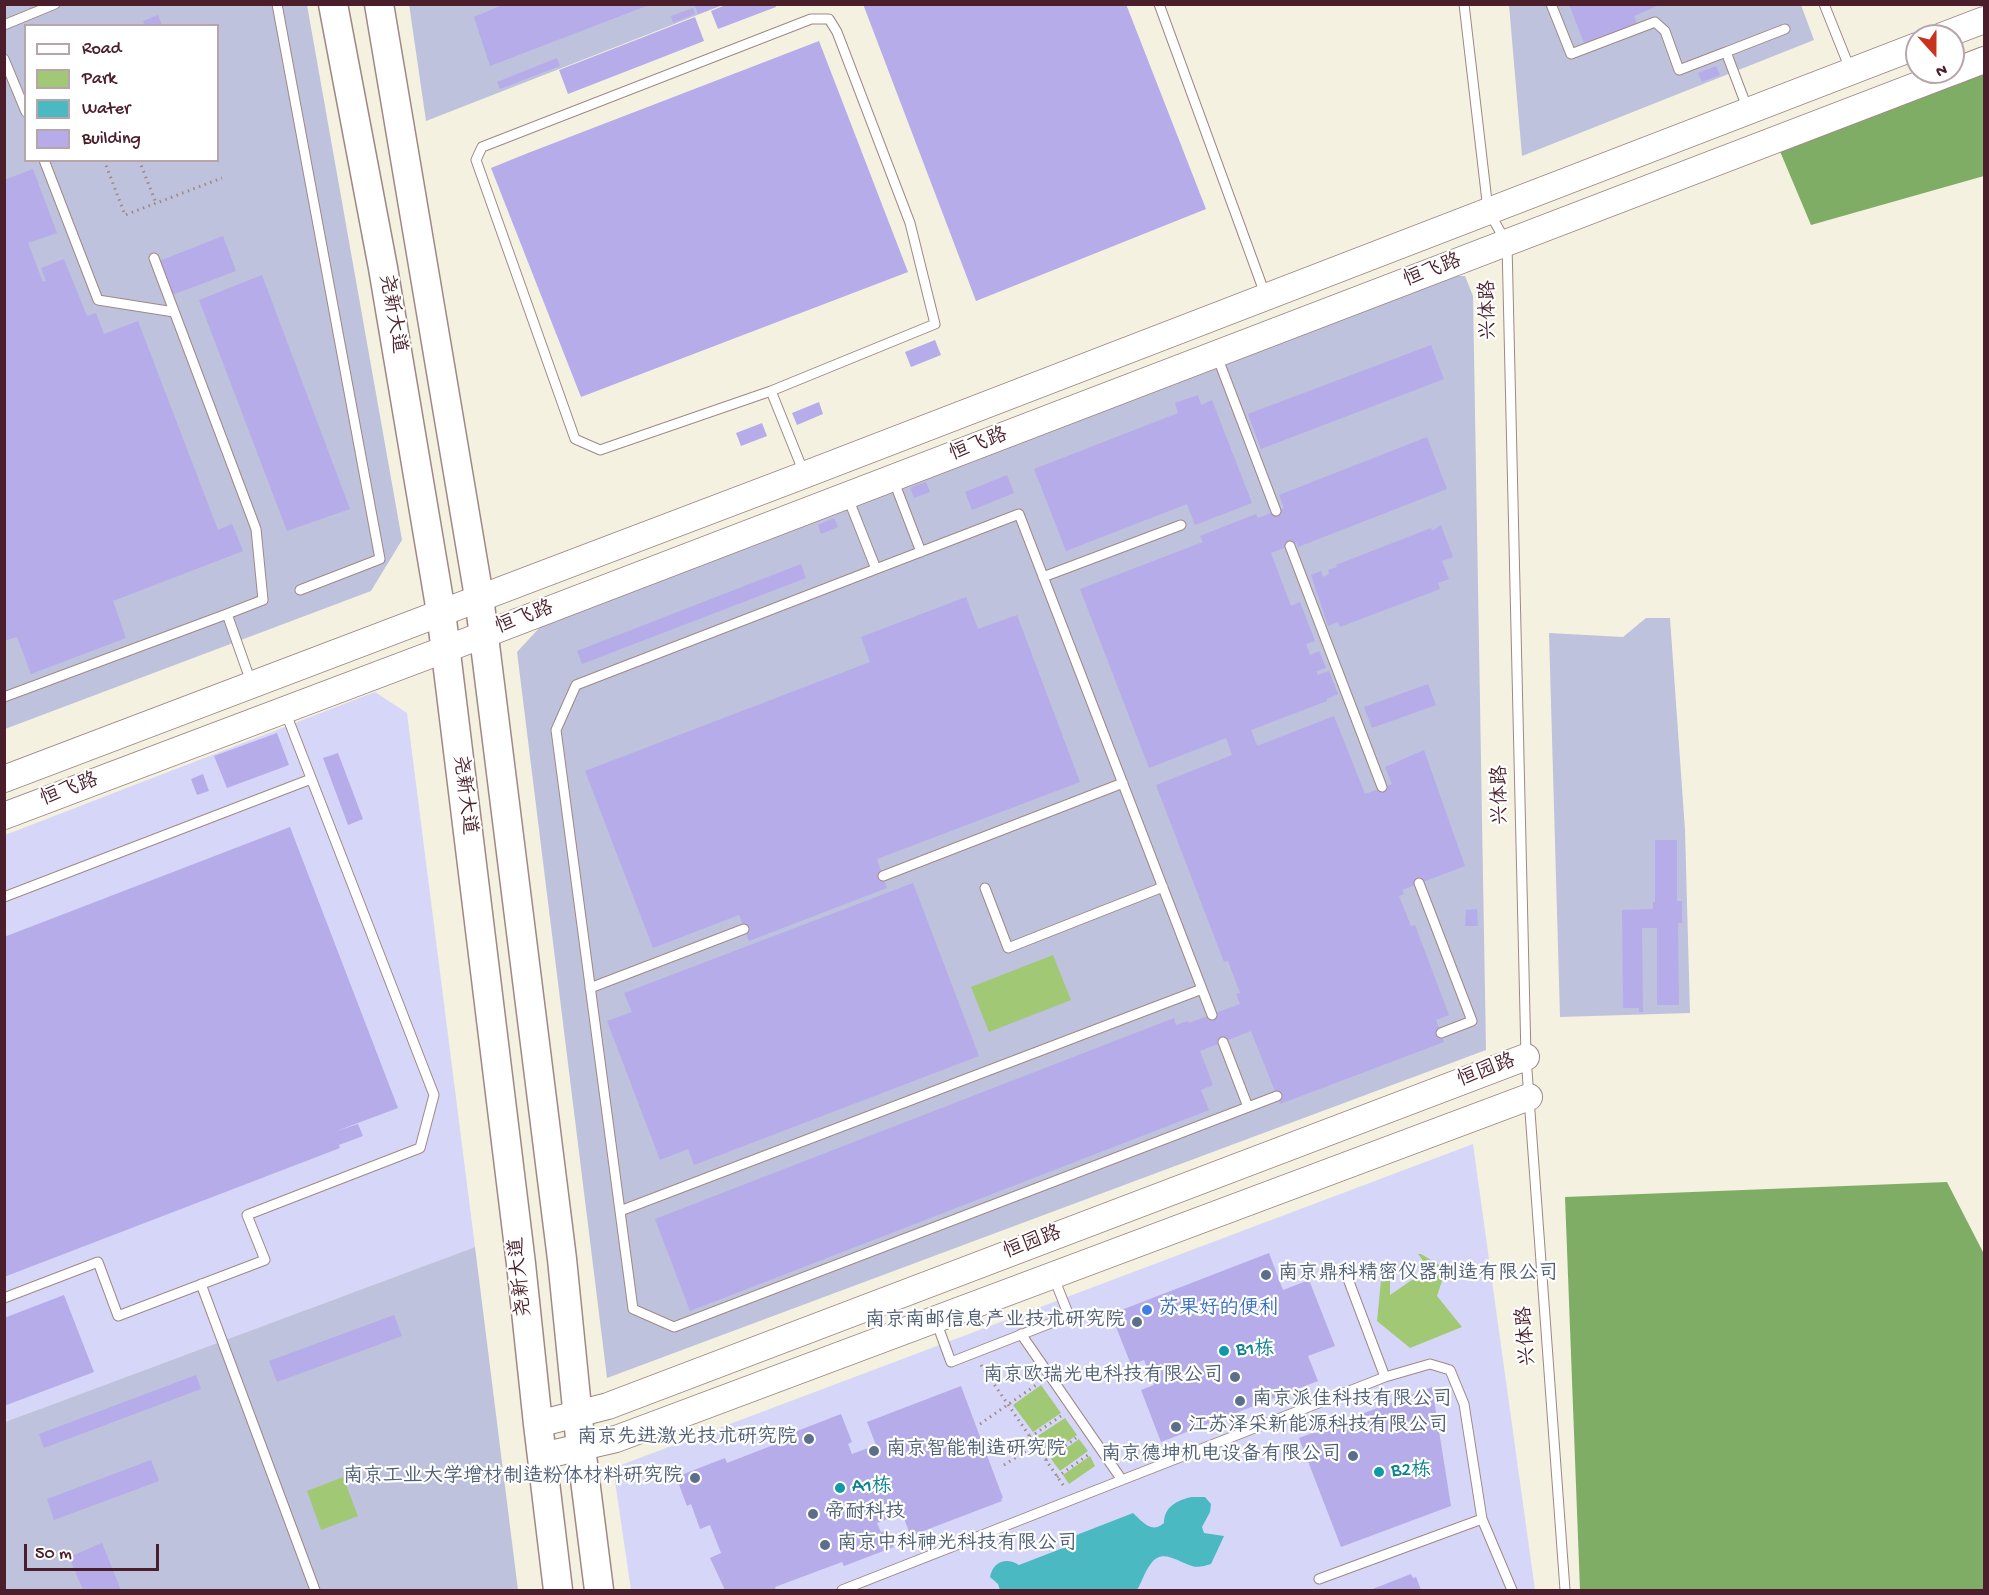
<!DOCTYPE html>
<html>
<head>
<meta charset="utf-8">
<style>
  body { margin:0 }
  #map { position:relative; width:1989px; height:1595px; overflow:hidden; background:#f4f1e0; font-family:"Gochi Hand",sans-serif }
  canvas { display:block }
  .frame { position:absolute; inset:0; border:6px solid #4a1f2b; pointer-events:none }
  .legend { position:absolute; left:24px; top:24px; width:195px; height:138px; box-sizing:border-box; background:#fff; border:2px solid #b7a5aa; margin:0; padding:8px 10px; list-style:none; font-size:18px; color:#4a1f2b }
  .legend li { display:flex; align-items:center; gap:12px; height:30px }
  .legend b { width:30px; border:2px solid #b7a5aa }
  .north { position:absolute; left:1905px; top:24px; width:60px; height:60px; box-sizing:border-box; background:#fff; border:2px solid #b7a5aa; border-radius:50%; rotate:159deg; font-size:16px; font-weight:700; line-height:24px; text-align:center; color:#4a1f2b }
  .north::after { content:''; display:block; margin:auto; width:21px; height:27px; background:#c8321e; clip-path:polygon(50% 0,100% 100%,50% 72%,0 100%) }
  .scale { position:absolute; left:24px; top:1544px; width:135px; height:27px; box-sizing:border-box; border:3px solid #4a1f2b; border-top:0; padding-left:8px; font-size:18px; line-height:21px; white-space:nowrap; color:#4a1f2b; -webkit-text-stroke:4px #fff; paint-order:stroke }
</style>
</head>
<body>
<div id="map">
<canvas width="1989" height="1595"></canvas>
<div class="frame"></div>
<ul class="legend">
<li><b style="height:8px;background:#fff"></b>Road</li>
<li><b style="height:16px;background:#a1c975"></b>Park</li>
<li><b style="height:16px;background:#4ab9c1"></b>Water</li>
<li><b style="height:16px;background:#b6ace9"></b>Building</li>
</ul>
<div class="north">N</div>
<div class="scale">50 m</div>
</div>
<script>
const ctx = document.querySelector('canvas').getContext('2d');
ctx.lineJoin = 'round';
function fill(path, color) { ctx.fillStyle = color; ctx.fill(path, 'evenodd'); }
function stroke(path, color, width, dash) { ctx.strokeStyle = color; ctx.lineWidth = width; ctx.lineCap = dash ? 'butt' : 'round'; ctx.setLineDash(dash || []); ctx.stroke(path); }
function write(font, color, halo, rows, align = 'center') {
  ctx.font = font + ' "Gochi Hand","LXGW WenKai TC",sans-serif'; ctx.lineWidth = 4.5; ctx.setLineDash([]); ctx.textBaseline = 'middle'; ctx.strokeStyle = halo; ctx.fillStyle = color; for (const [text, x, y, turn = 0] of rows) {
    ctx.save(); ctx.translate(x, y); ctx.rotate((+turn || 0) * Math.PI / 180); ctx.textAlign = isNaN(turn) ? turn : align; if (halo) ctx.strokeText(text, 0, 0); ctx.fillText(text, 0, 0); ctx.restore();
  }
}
const built = new Path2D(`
  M375,692L407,713L475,1247L5,1422V835Z
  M1473,1144L1535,1590H631L613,1468Z`);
const industrial = new Path2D(`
  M409,4L723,5L426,121Z
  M5,5H307L402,540L371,591L5,729ZM26,26H218V160H26Z
  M1509,5H1801L1814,40L1522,156Z
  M1448,276H1465L1473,296L1486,1050L607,1378L517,652L542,625Z
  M1646,618H1670L1685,830L1690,1013L1560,1017L1549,633L1623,637Z
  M475,1247L518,1590H5V1422Z`);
const green = new Path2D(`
  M1053,955L1071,1000L989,1032L971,987Z
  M1418,1254H1421L1446,1269L1437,1296L1462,1327L1410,1348L1377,1321L1382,1270L1390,1269V1295L1422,1273L1424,1262Z
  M1041,1385L1061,1413L1033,1432L1013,1405Z
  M1065,1418L1077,1435L1048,1455L1036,1437Z
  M1079,1439L1088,1451L1060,1471L1051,1459Z
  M1090,1456L1095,1466L1069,1484L1063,1475Z
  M343,1477L358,1516L321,1530L307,1491Z`);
const forest = new Path2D(`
  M1984,72V176L1811,225L1779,149Z
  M1947,1182L1984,1254V1590H1580L1565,1197Z`);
const water = new Path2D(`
  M1192,1497H1205L1211,1504L1210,1512L1202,1527L1204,1533L1224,1536L1211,1564C1204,1566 1199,1568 1192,1566C1177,1562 1162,1547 1150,1565C1144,1573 1142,1582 1137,1590H1000L998,1584L990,1577C993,1561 1007,1557 1019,1565L1076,1543L1074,1536L1133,1513C1143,1522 1151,1534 1164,1523C1164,1507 1177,1500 1192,1497Z`);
const building = new Path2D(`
  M505,4H649V5L490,66L474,17Z
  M700,4H722V5L698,14L695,6Z
  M728,4H775L776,7L718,29L711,11Z
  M863,4H1126L1206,209L976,301Z
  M1569,4H1662L1634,16L1637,24L1584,43Z
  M693,8L695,14L673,23L671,16Z
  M158,15L162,26H145L143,21Z
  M695,17L704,41L568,94L559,70Z
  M819,41L908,272L581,397L491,168L528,153Z
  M557,58L560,66L500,89L497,82Z
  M1716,66L1720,75L1702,82L1698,73Z
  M33,169L57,233L28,243L43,282L46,281L41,268L64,259L87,316L96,313L104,334L138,321L218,530L232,524L243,551L113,601L126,638L31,674L17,637L4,641V180Z
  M223,236L236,271L172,295L159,261Z
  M262,275L350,509L287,531L199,300Z
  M935,340L941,355L911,367L905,352Z
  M1431,345L1444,379L1261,449L1248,414Z
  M1198,395L1201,405L1212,400L1252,503L1195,525L1187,504L1066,551L1034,469L1178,413L1175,403Z
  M819,402L823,414L797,425L792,413Z
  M762,423L767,436L741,446L736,433Z
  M1427,437L1447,489L1298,547L1297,543L1271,553L1291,606L1300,602L1315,641L1306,644L1310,655L1319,651L1326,668L1316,671L1318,675L1329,671L1338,694L1327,699V701L1251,730L1257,746L1334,716L1365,794L1392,784L1385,767L1424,750L1465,866L1402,890L1404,894L1399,896L1411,926L1415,925L1449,1015L1436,1020L1444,1042L1280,1104L1251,1031L1200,1051L1213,1085L1201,1090L1209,1110L690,1311L655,1219L1174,1018L1176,1025L1188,1021L1189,1023L1240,1004L1236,994L1240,993L1228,961L1224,962L1156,785L1232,755L1226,738L1149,768L1080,589L1203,542L1200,536L1256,514L1258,518L1284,508L1279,495Z
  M1007,475L1014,493L972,510L965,492Z
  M926,482L930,492L914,498L910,488Z
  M834,518L838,527L821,534L818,525Z
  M1441,525L1453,557L1442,561L1449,579L1438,583L1440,589L1340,627L1338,622L1328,626L1311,575L1321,571L1323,577L1329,574L1328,570L1337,567L1336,565L1431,528L1432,531Z
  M801,564L806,578L582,664L577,651Z
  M966,597L978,629L1017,615L1080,782L877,859L887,888L749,941L739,915L653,948L585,771L870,662L861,637Z
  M1428,684L1436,705L1372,728L1364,707Z
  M277,733L289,765L227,788L214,756Z
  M338,753L363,819L348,825L323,758Z
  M203,774L209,791L197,795L191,779Z
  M290,827L398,1108L334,1132L358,1124L363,1136L339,1145L340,1148L4,1277V937Z
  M1655,840H1677V901H1682V923H1678L1679,1005H1657V928H1642L1643,1012H1639V1008H1623L1622,910L1653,909V902H1655Z
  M913,883L979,1056L694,1165L688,1149L660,1160L607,1021L632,1012L624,993Z
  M1477,909L1478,926H1465L1466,910Z
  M1269,1253L1283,1290L1309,1280L1335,1346L1308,1356L1318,1381L1161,1442L1141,1390L1154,1385L1144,1360L1131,1365L1111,1314Z
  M64,1295L94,1372L4,1406V1318Z
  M394,1315L402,1336L277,1382L269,1361Z
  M196,1375L201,1389L44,1448L39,1434Z
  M961,1386L1003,1498L1001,1499L1002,1501L913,1535V1533L910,1534L902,1513L877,1523L881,1532L887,1530L894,1547L844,1566L842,1562L775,1587L776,1590H725L710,1558L721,1553L710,1525L700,1529L691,1504L687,1506L676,1477L725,1458L727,1463L794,1437L792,1433L841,1414L852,1442L848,1444L852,1454L876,1445L867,1422Z
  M1432,1387L1451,1506L1341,1547L1299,1438Z
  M151,1460L159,1481L54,1520L47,1499Z
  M102,1543L121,1590H83L69,1557Z
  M1411,1574L1413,1578L1416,1577L1421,1590H1370Z`);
const path = new Path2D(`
  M104,160L125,215L222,178
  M139,160L156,203
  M981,1365L1065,1488
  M980,1424L1039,1383
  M1030,1437L1061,1416
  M1046,1460L1076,1438
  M1004,1465L1035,1445
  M1057,1477L1088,1455`);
const lane = new Path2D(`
  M277,4L380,559L300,590
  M1159,4L1265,294
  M1464,4L1488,210L1507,244L1526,1057L1565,1590
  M1551,4L1571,54L1655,22L1665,31L1679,70L1726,52
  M1824,4L1850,69
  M4,25L55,4
  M4,59L26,112
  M1748,110L1726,52L1785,29
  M44,160L98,300L174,312
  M154,258L256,529L263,600L227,614L251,682
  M1217,356L1276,511
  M771,391L935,324L910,223L837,32L829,19H811L482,147L476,160L575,439L600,450L771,391L804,473
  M893,479L921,552
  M848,498L876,569L576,685L556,730L633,1309L674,1327L1277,1096
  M1290,546L1382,787
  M876,569L1019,514L1212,1015
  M1043,577L1181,525
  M4,697L227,614
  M883,876L1123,783
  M1419,883L1472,1021L1441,1033
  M985,888L1008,948L1163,887
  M4,897L311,779
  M590,988L744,929
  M1223,1042L1248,1107
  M620,1211L1202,989
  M201,1284L315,1590
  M4,1298L98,1262L118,1316L265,1260L247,1215L420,1148L434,1095L285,711
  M936,1321L951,1362L1069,1316L1054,1278
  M1122,1480L1385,1377L1348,1279
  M1482,1519L1512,1590
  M1319,1579L1482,1519L1464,1404L1450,1370L1430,1364L1385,1377
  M842,1590L1122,1480L1021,1334`);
const secondary = new Path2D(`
  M1942,36L1984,20
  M1953,72L1984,60
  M4,779L804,475L1917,46
  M4,816L483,635L1952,72
  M538,1424L608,1406L1526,1057
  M542,1456L616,1439L1529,1097`);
const primary = new Path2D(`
  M333,4L383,268L441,612L521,1264L538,1424L558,1590
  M379,4L479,597L562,1259L581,1448L599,1590`);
const markers = [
  [1266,1275,6,"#5c6f8a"],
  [1147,1310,6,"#3f7fe0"],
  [1137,1322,6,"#5c6f8a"],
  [1224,1351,6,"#0f9aa8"],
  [1235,1377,6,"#5c6f8a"],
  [1240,1401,6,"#5c6f8a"],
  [1176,1427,6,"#5c6f8a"],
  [809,1439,6,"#5c6f8a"],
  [874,1451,6,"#5c6f8a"],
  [1353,1456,6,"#5c6f8a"],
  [1379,1472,6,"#0f9aa8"],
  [695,1478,6,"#5c6f8a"],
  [840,1488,6,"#0f9aa8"],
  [813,1514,6,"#5c6f8a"],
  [825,1545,6,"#5c6f8a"]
];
const streetNames = [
  ["恒飞路",1433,272,-21],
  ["兴体路",1490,310,-91],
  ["尧新大道",391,314,80],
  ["恒飞路",979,446,-21],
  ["恒飞路",525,619,-21],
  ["恒飞路",70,791,-21],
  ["尧新大道",463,795,83],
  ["兴体路",1502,795,-91],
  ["恒园路",1487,1072,-21],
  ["恒园路",1033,1244,-21],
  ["尧新大道",522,1277,-96],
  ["兴体路",1528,1336,-94]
];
const serviceNames = [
  ["南京鼎科精密仪器制造有限公司",1278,1275],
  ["南京南邮信息产业技术研究院",1125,1322,"right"],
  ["南京欧瑞光电科技有限公司",1223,1377,"right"],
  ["南京派佳科技有限公司",1252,1401],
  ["江苏泽采新能源科技有限公司",1188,1427],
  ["南京先进激光技术研究院",797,1439,"right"],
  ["南京智能制造研究院",886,1451],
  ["南京德坤机电设备有限公司",1341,1456,"right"],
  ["南京工业大学增材制造粉体材料研究院",683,1478,"right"],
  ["帝耐科技",825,1514],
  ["南京中科神光科技有限公司",837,1545]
];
const shopNames = [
  ["苏果好的便利",1159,1310]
];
const cultureNames = [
  ["B1栋",1236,1351],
  ["B2栋",1391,1472],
  ["A1栋",852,1488]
];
fill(built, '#d6d7f8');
fill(industrial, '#bec2dd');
fill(green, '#a1c975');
fill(forest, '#80ad66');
fill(water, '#4ab9c1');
fill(building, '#b6ace9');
stroke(lane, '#9f8886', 11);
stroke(secondary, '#9f8886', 28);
stroke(primary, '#9f8886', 31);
stroke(path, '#9f8886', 3, [1.5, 4.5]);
stroke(lane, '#fff', 9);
stroke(secondary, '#fff', 26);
stroke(primary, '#fff', 28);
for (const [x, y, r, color] of markers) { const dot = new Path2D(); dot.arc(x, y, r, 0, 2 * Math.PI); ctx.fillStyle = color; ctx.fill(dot); stroke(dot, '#fff', 2); }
write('20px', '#4a1f2b', '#fff', streetNames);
write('20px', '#4e5e75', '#fff', serviceNames, 'left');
write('20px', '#366cbe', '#fff', shopNames, 'left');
write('20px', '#0d838f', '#fff', cultureNames, 'left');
</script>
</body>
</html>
